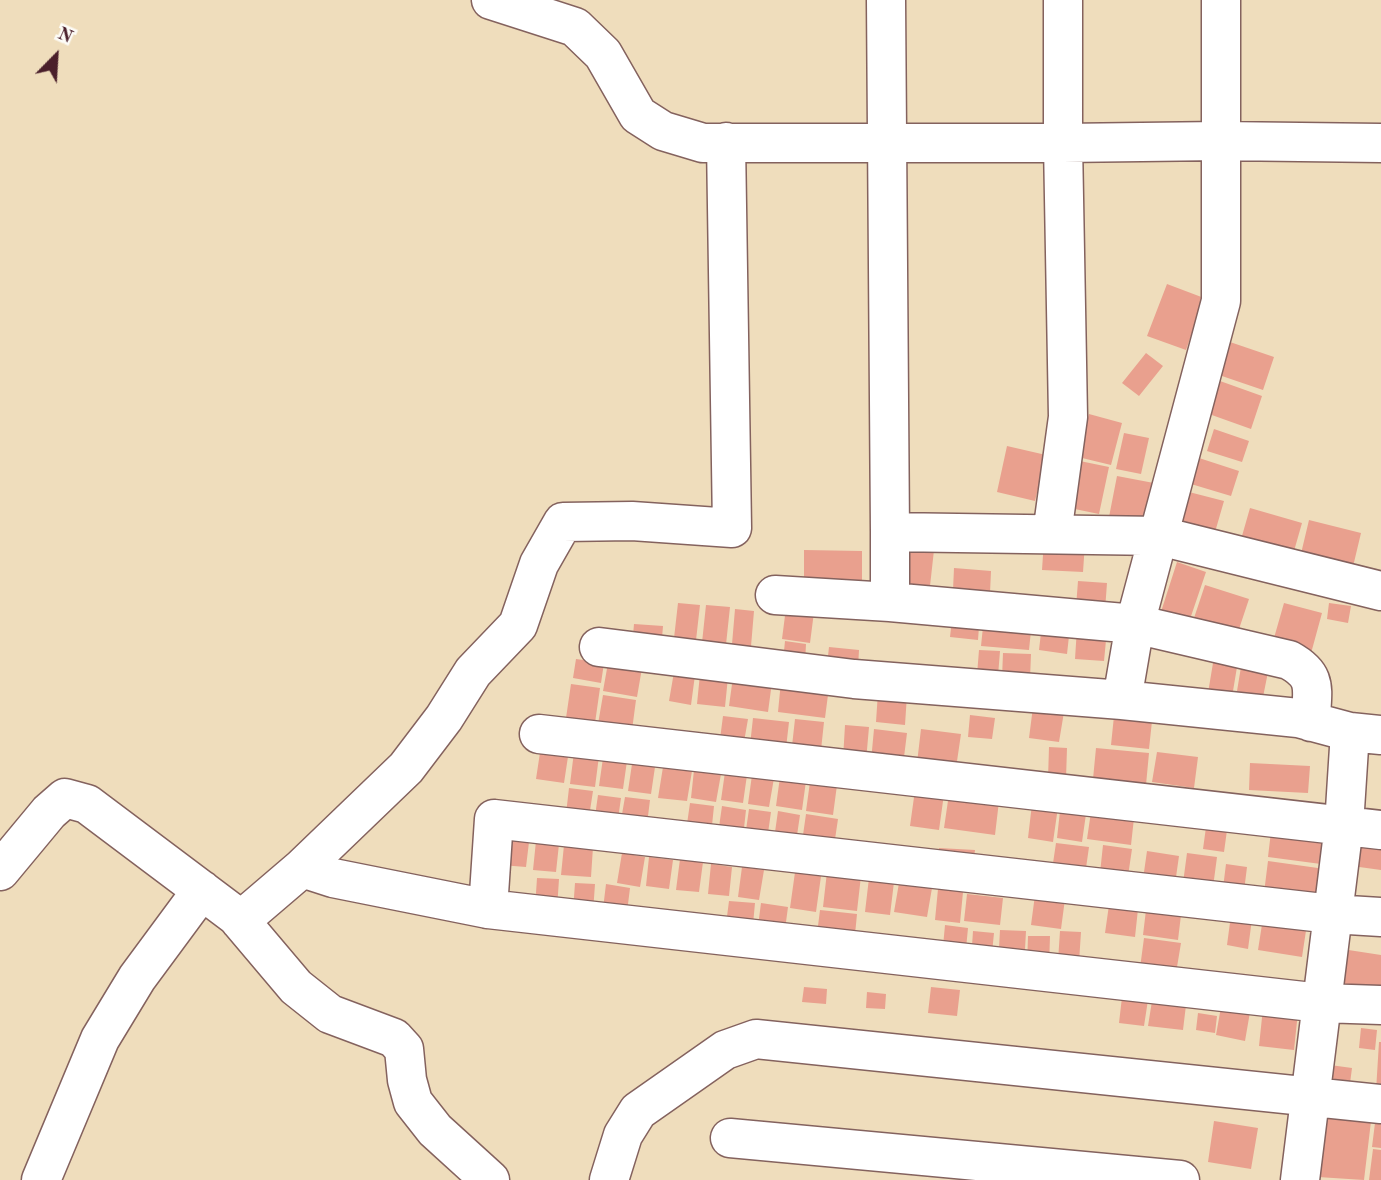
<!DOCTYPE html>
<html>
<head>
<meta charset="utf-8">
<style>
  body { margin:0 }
  #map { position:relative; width:1381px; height:1180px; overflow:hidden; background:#efddbc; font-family:"Old Standard TT",serif }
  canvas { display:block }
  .north { position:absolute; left:21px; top:21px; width:70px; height:70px; -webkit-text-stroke:5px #fdfcf7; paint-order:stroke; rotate:24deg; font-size:19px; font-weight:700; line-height:28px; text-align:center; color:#4a1f2b }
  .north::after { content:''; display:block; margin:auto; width:24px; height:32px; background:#4a1f2b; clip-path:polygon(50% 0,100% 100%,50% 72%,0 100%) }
</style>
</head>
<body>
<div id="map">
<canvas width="1381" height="1180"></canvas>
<div class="north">N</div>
</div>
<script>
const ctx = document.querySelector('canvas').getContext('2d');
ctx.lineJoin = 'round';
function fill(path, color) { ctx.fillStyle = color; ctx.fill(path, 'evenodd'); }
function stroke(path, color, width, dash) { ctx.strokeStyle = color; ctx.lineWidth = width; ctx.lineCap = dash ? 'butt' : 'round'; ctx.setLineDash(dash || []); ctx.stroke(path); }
const building = new Path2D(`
  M1167,284L1204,298L1186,350L1147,336Z
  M1230,342L1274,357L1263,390L1219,375Z
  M1146,353L1163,366L1139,396L1122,383Z
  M1220,381L1262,396L1251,429L1209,414Z
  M1089,414L1122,423L1111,465L1078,457Z
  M1214,429L1249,441L1242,462L1207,451Z
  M1124,433L1149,438L1141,474L1116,469Z
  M1007,446L1046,455L1035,501L997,492Z
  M1199,458L1239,471L1231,496L1191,484Z
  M1075,460L1109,467L1099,514L1065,507Z
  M1117,476L1159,484L1151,525L1109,517Z
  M1189,492L1224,501L1213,539L1179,530Z
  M1250,508L1302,523L1292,558L1240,543Z
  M1309,520L1361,533L1351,575L1299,562Z
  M1044,540L1085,543L1083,572L1042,570Z
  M906,547L934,550L930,586L902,585Z
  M804,550L862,551V584L804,582Z
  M1177,562L1206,572L1187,628L1159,618Z
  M954,568L991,571L990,593L953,590Z
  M1078,581L1107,583L1105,610L1076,607Z
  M1205,585L1249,599L1236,638L1192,624Z
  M678,603L700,605L695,649L673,647Z
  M1284,603L1322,613L1310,657L1272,645Z
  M1329,603L1351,606L1348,623L1327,619Z
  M706,605L730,607L725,654L701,652Z
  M786,608L814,612L810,643L782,639Z
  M735,609L754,611L750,658L731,656Z
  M953,611L980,613L978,640L950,637Z
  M984,617L1032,621L1029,650L981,646Z
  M634,624L663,626L661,650L632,647Z
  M1042,624L1070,627L1067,654L1039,650Z
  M1077,628L1107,630L1104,661L1075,659Z
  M785,641L806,644L805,663L783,661Z
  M829,647L859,650L858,668L827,665Z
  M979,650L1000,651L998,676L977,675Z
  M1003,653L1031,654L1030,679L1002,678Z
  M1214,657L1238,661L1232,697L1208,693Z
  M576,659L604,663L601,683L573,678Z
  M1242,661L1269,667L1262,702L1236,697Z
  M608,663L642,668L637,697L603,691Z
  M674,672L695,675L691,705L669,701Z
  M700,674L728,677L725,707L697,704Z
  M733,677L772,682L768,712L729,706Z
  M781,681L829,687L825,718L778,712Z
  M571,684L600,688L595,723L566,718Z
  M878,692L907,695L905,725L876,722Z
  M603,695L636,700L632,730L598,724Z
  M1033,707L1064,712L1059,742L1029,738Z
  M970,715L995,718L992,739L968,737Z
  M723,716L748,719L744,742L720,739Z
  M1114,716L1152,721L1149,749L1111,745Z
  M753,718L789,722L786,748L750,745Z
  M795,719L824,722L821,750L792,746Z
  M845,725L869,727L866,761L843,759Z
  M874,729L907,733L903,765L871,761Z
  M921,729L961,734L956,768L917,763Z
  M541,746L569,750L564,783L536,779Z
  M1049,747L1067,748L1066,779H1048Z
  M1096,748L1149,753L1146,785L1093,779Z
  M574,752L599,756L595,787L570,784Z
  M1157,752L1198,757L1194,788L1152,782Z
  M603,758L627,761L623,789L599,786Z
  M1250,763L1310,766L1308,793L1249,790Z
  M632,764L655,767L651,794L628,791Z
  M663,767L692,771L687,801L658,798Z
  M694,770L721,774L716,802L691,798Z
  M725,772L747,775L743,803L721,800Z
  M752,775L774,778L769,807L748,804Z
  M780,777L806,781L802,810L776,806Z
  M810,782L837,785L833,815L806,811Z
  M569,788L593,791L589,817L566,814Z
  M915,790L944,794L939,830L910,826Z
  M949,794L999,801L995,835L944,828Z
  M598,795L621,798L618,819L595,816Z
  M625,797L650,800L647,824L621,820Z
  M690,803L714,806L711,835L686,831Z
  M1032,804L1058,807L1053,842L1028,838Z
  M722,806L746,810L743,837L718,834Z
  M749,809L771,812L767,840L745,837Z
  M778,811L800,815L796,842L774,839Z
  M1060,811L1086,814L1082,842L1057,838Z
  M1091,812L1134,818L1131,845L1087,839Z
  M806,814L838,819L834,846L802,842Z
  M1207,820L1228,823L1224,852L1203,849Z
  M1272,823L1326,830L1321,864L1268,857Z
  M1356,833L1381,837V870L1352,866Z
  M503,839L529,842L526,867L501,865Z
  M536,841L559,844L556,872L533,870Z
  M1056,843L1089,847L1085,875L1052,870Z
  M564,845L593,847L591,877L561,875Z
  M1103,845L1132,849L1128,876L1100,873Z
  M939,848L975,850L973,866L938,863Z
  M1147,851L1179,856L1175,884L1143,879Z
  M622,853L645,857L640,887L617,883Z
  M1187,853L1217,857L1213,887L1183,883Z
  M649,857L673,860L669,889L646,886Z
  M680,859L703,862L699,892L676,890Z
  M1268,861L1325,869L1320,901L1264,893Z
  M711,864L732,867L729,896L708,894Z
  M1226,864L1247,867L1244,891L1223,888Z
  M796,865L822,869L816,912L790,908Z
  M742,867L764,870L759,900L738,897Z
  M827,872L861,876L857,911L823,907Z
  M537,878L559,879L557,909L535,908Z
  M869,878L894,882L890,915L865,912Z
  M575,883L595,884L593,912L573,911Z
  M899,883L932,888L927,917L894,912Z
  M606,884L630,888L626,920L602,917Z
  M938,889L963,892L960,923L935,920Z
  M967,894L1003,898L1000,925L964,921Z
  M1035,895L1065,899L1061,929L1031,925Z
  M729,901L755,903L752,935L725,932Z
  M761,903L788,907L784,937L757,934Z
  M1109,905L1138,909L1135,937L1105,933Z
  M820,910L857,914L854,945L816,942Z
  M1146,910L1181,915L1178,940L1143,935Z
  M1231,915L1252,919L1248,949L1227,945Z
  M1263,918L1307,924L1302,957L1258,950Z
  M945,925L968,928L965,959L942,957Z
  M1000,930L1026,931L1024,968L998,966Z
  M973,931L994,933L991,963L971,961Z
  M1060,931L1081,932L1079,962L1058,961Z
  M1028,936H1050L1049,967H1027Z
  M1144,938L1181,943L1176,973L1140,968Z
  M1342,949L1381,955V993L1336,987Z
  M804,987L827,989L826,1004L802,1002Z
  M931,987L960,990L957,1016L928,1013Z
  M867,992L886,994L885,1009L866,1008Z
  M1122,997L1148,1000L1144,1026L1119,1023Z
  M1152,1001L1186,1005L1183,1030L1148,1026Z
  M1221,1007L1250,1012L1245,1041L1216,1035Z
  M1263,1008L1298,1012L1294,1050L1259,1046Z
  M1198,1013L1217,1016L1215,1033L1196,1030Z
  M1361,1028L1377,1030L1375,1050L1359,1048Z
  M1379,1042H1381V1091H1376Z
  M1330,1065L1352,1068L1349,1091L1327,1088Z
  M1326,1108L1372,1113L1364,1180L1318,1177Z
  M1376,1115L1381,1116V1148L1372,1147Z
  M1214,1121L1258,1128L1251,1169L1208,1162Z
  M1373,1149L1381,1150V1180H1369Z`);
const minor = new Path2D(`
  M491,0L575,27L603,54L638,115L663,131L703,143H1063L1220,141L1381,143
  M886,0L890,532
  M1052,534L1068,417L1063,143V0
  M775,595L890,602L1135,624L1289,660C1320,677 1311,691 1311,722
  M890,602V532L1160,536L1381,591
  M599,647L854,679L1122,700L1298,718L1350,732L1381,735
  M1122,700L1135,624L1221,301V0
  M539,734L1381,830
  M302,868L406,768L444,718L473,672L518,625L539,564L563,522L632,521L732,528L726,142
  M0,871L49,812L65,798L87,804L236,916L296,987L330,1014L394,1038L404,1049L407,1080L413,1102L435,1130L490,1180
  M488,909L494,819L1332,914L1381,917
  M240,921L302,868L333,878L488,909L1321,1003L1381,1005
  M730,1138L1180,1180
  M41,1180L100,1039L137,978L202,890
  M609,1180L623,1135L638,1111L725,1050L756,1039L1381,1104
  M1300,1180L1344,825L1350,732`);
fill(building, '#e9a08e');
stroke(minor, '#84625e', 41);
stroke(minor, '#fff', 38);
</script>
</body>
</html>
